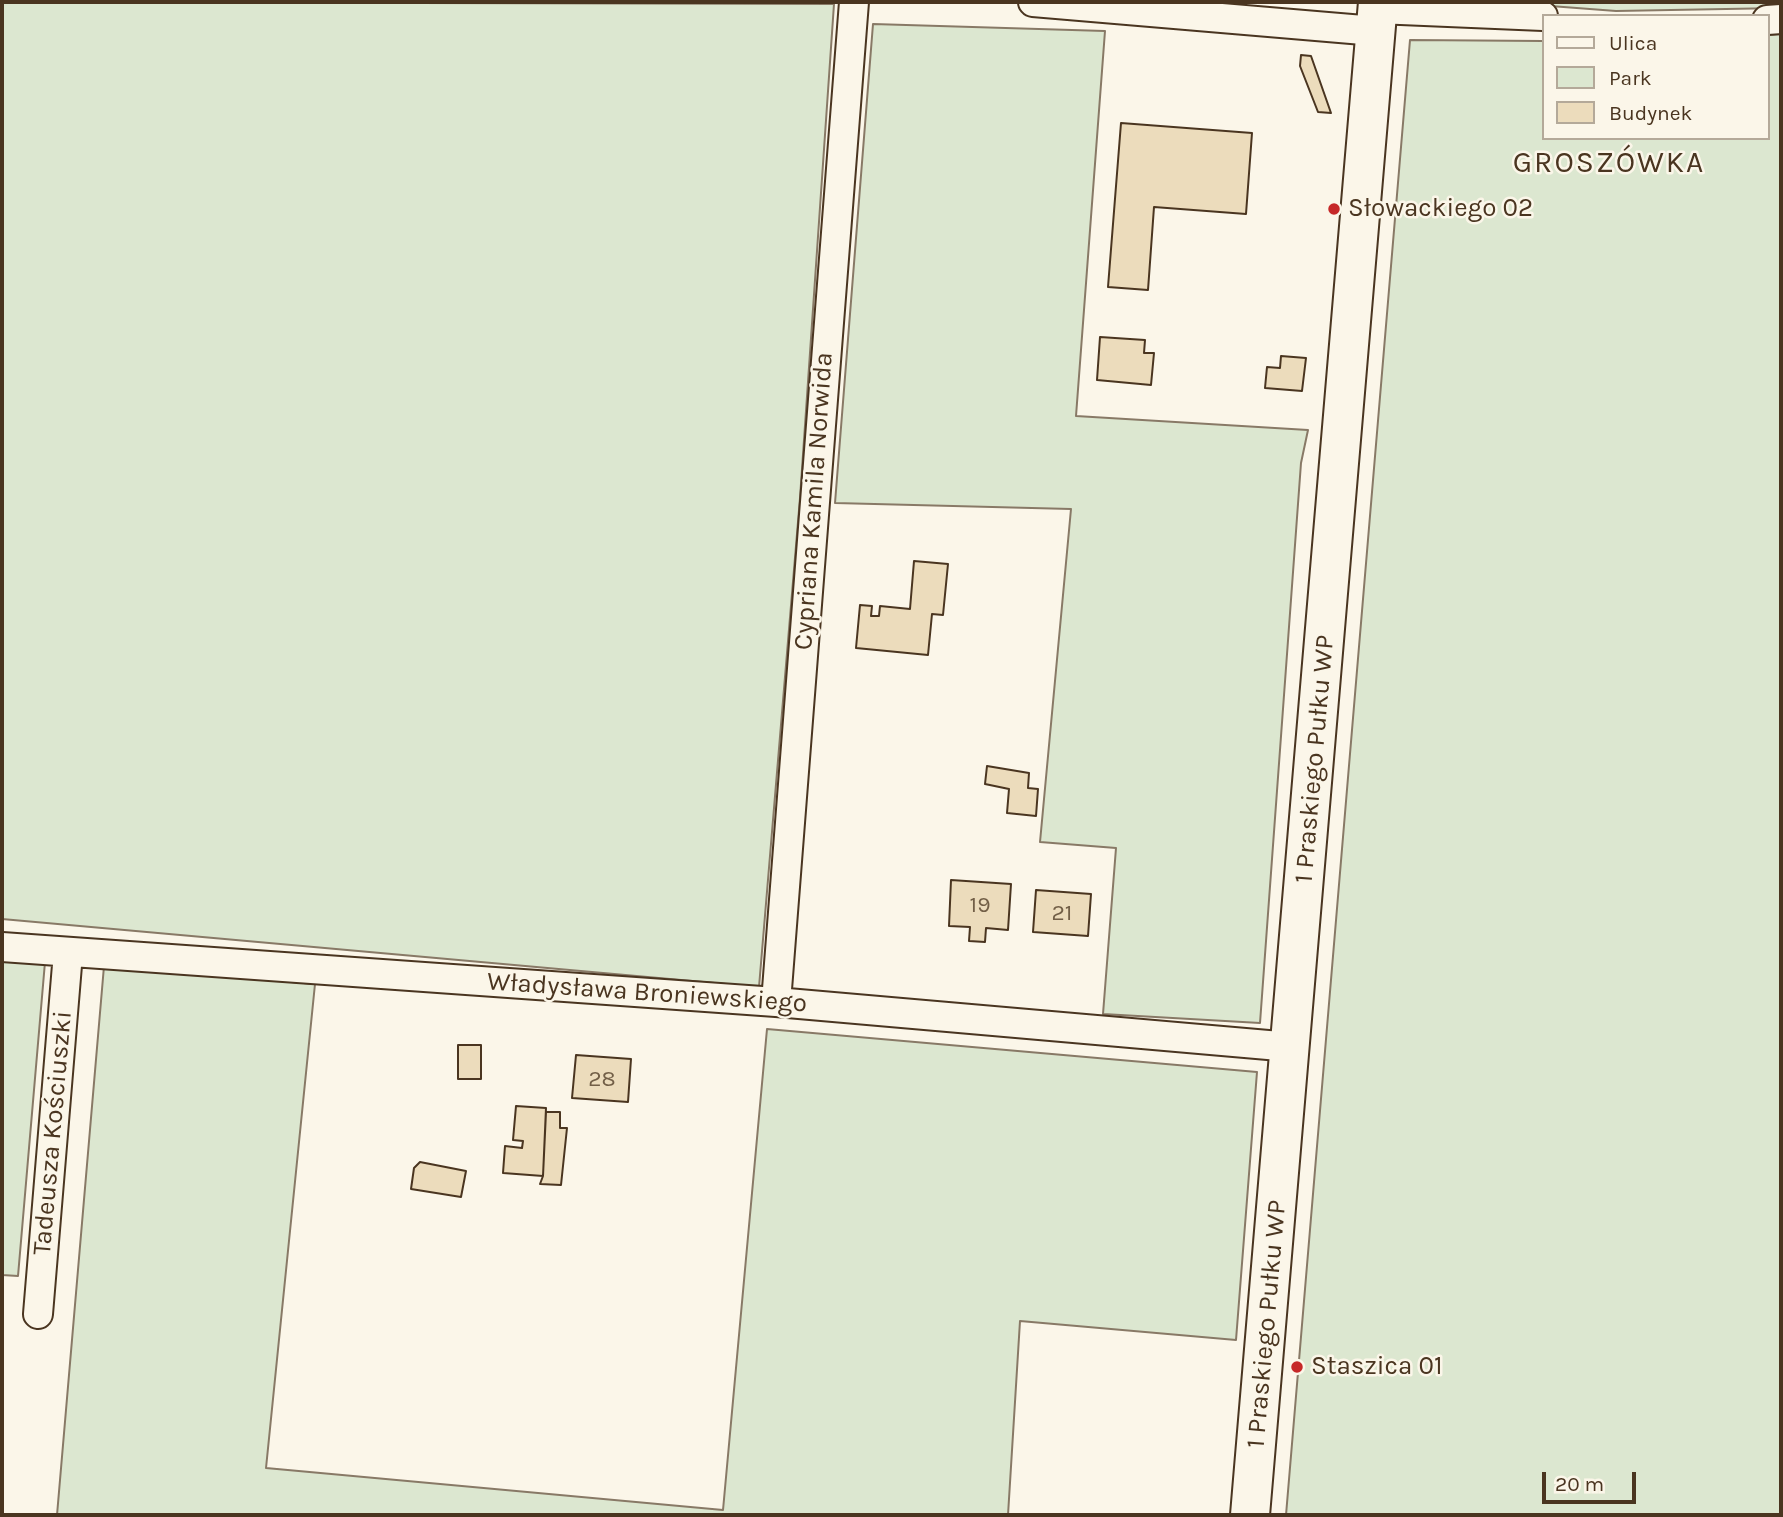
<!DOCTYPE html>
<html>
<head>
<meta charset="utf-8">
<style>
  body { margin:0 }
  #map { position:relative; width:1783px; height:1517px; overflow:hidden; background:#fbf6e9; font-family:Karla,sans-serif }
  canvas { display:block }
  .frame { position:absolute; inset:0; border:4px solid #4a3520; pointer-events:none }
  .legend { position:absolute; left:1542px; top:14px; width:228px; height:126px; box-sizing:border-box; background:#fbf6e9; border:2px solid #b4a999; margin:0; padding:9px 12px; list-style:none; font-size:21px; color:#4a3520 }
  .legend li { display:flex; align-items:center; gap:14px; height:35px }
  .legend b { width:35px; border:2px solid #b4a999 }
  .scale { position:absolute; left:1542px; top:1472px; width:94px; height:32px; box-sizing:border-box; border:4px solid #4a3520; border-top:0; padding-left:9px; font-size:21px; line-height:24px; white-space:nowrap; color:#4a3520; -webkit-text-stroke:5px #fbf6e9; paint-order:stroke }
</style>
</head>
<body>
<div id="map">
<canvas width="1783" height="1517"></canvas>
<div class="frame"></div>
<ul class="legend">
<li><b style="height:9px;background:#fbf6e9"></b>Ulica</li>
<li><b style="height:19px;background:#dce7d0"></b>Park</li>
<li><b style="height:19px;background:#ecdcbc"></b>Budynek</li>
</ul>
<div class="scale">20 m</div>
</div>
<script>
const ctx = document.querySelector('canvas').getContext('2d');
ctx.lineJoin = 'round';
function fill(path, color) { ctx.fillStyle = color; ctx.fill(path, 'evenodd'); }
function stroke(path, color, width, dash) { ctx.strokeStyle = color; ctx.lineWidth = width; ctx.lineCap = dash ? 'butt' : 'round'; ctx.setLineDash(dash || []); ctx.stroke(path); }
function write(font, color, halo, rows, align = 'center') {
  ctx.font = font + ' Karla,sans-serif'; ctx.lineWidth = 5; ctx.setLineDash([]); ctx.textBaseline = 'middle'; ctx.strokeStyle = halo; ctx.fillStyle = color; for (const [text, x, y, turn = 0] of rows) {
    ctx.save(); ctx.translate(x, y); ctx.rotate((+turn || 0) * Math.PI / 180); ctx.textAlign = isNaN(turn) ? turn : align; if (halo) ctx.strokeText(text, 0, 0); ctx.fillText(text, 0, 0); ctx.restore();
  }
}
const green = new Path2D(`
  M2,2L834,4L800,498L759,987L2,919Z
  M1498,2H1781V8L1616,11Z
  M873,24L1105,31L1076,416L1308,430L1301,463L1260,1023L1103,1014L1116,848L1040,842L1071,509L835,503Z
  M1781,34V1515H1286L1410,40L1543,41V138H1767V35Z
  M2,958L45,962L18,1276L2,1275Z
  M104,966L315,984L266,1468L723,1510L767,1029L1257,1072L1236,1340L1020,1321L1008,1515H57Z`);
const building = new Path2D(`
  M1301,55L1311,56L1331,113L1318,112L1300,66Z
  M1121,123L1252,133L1246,214L1154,207L1148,290L1108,287Z
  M1100,337L1145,340L1144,353H1154L1151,385L1097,380Z
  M1281,356L1306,358L1302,391L1265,388L1267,367L1280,368Z
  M914,561L948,564L943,615L932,614L928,655L856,648L860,605L872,606L871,616H879L880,606L910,609Z
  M987,766L1029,773L1028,788L1038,789L1036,816L1007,813L1009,789L985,784Z
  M951,880L1011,884L1008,930L986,928L985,942L969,941L970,927L949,926Z
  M1036,890L1091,894L1088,936L1033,932Z
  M458,1045H481V1079H458Z
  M576,1055L631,1059L628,1102L572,1098Z
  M516,1106L546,1108L543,1176L503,1173L505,1146L522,1148L523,1141L513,1140Z
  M546,1112H560V1128H567L561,1185L540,1184L543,1176Z
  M420,1162L466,1171L461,1197L411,1189L414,1168Z`);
const street = new Path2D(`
  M1033,2L1375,31
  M1377,9L1543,16
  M1767,20L1781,19
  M2,947L776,1002L1291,1047
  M776,1002L854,2
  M38,1314L68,953`);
const secondary = new Path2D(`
  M1250,1515L1378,2`);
const markers = [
  [1334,209,7,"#c62828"],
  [1297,1367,7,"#c62828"]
];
const numberNames = [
  ["19",980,905],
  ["21",1062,913],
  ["28",602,1079]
];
const poiNames = [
  ["Słowackiego 02",1348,209],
  ["Staszica 01",1311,1367]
];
const streetNames = [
  ["Cypriana Kamila Norwida",814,501,-86],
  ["1 Praskiego Pułku WP",1315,759,-85],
  ["Władysława Broniewskiego",647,993,4],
  ["Tadeusza Kościuszki",53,1133,-85],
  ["1 Praskiego Pułku WP",1267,1324,-85]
];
const quarterNames = [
  ["GROSZÓWKA",1609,163]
];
fill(green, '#dce7d0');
stroke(green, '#887966', 2);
fill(building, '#ecdcbc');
stroke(building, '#4a3520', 2);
stroke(street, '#4a3520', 32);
stroke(secondary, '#4a3520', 42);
stroke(street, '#fbf6e9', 28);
stroke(secondary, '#fbf6e9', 38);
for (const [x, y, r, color] of markers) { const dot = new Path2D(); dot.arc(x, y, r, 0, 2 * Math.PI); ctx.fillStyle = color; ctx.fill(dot); stroke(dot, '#fbf6e9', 2.5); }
write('23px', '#725f47', null, numberNames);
write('26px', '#4a3520', '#fbf6e9', poiNames, 'left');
write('26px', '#4a3520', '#fbf6e9', streetNames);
ctx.letterSpacing = '2px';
write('30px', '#4a3520', '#fbf6e9', quarterNames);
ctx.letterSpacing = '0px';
</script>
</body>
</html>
